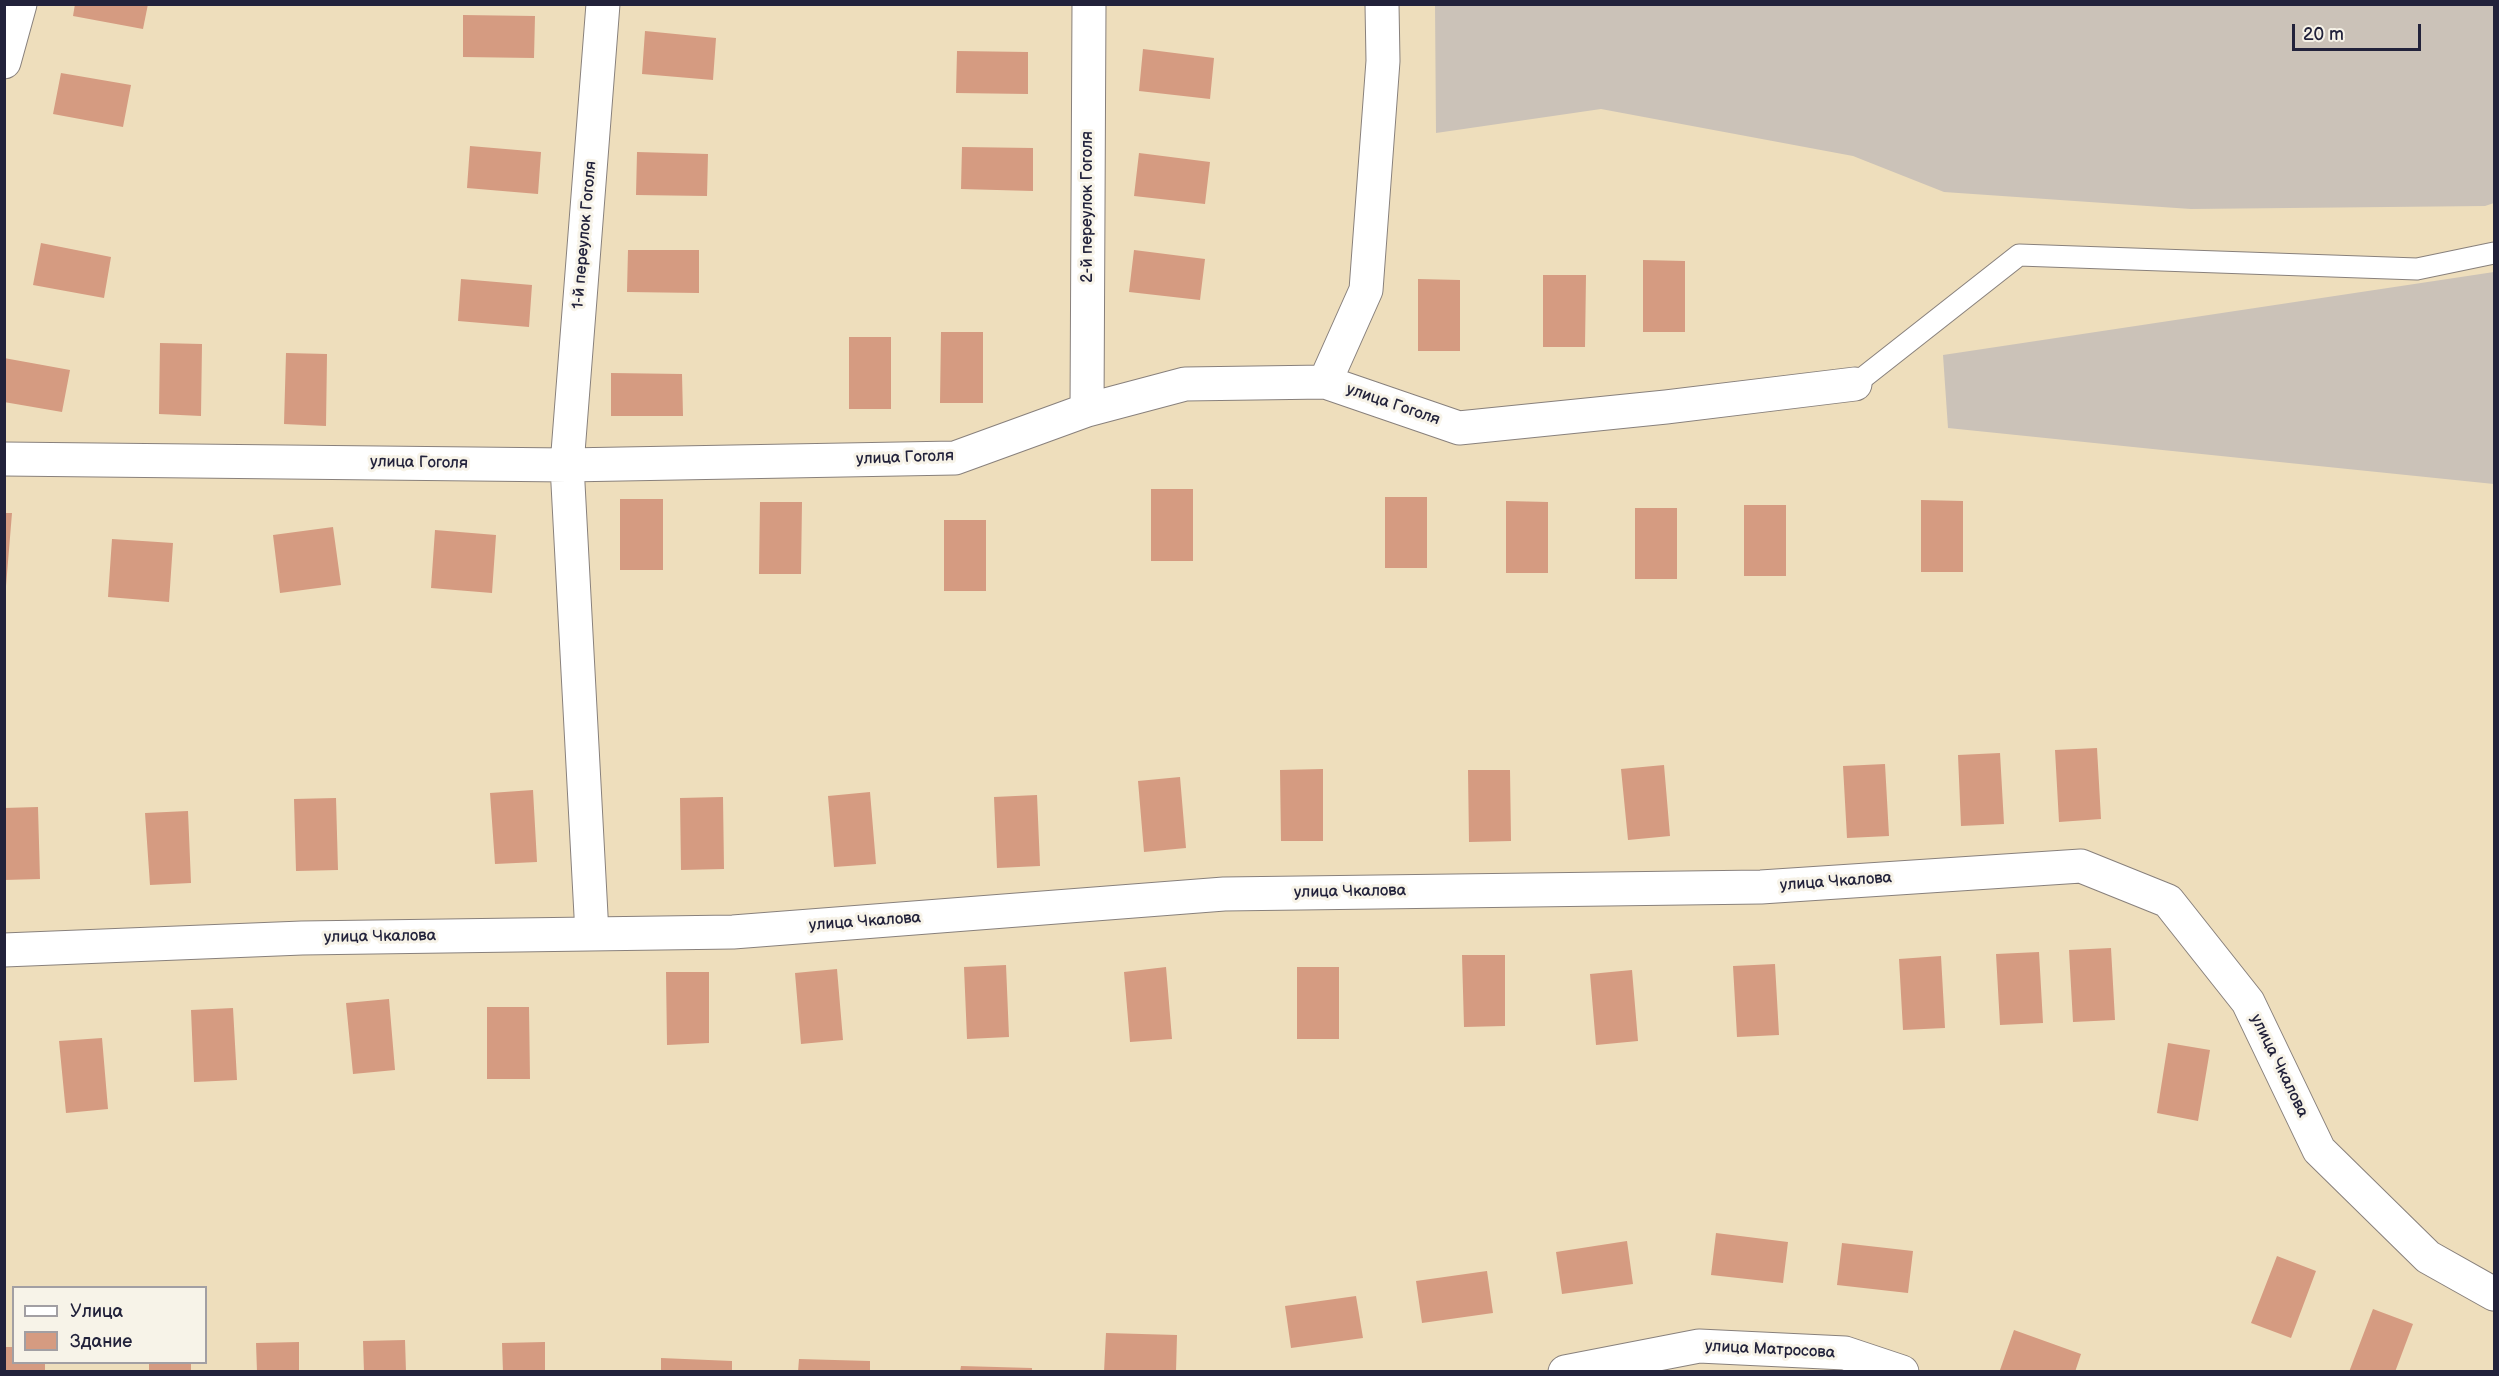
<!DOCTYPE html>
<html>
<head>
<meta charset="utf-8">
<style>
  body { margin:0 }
  #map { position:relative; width:2499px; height:1376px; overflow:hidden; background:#eedebc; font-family:"Balsamiq Sans",sans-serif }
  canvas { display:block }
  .frame { position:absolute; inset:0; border:6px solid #22223b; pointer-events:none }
  .legend { position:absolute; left:12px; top:1286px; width:195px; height:78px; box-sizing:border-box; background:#f7f3e8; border:2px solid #a29fa3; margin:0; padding:8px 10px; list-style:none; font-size:18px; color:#22223b }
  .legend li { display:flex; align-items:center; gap:12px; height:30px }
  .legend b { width:30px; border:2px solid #a29fa3 }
  .scale { position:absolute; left:2292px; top:24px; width:129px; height:27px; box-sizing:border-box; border:3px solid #22223b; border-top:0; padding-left:8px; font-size:18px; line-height:21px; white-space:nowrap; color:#22223b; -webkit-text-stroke:4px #f7f3e8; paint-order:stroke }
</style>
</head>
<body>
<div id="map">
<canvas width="2499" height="1376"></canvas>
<div class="frame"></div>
<ul class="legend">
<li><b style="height:8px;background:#fff"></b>Улица</li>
<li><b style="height:16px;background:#d59b81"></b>Здание</li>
</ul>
<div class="scale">20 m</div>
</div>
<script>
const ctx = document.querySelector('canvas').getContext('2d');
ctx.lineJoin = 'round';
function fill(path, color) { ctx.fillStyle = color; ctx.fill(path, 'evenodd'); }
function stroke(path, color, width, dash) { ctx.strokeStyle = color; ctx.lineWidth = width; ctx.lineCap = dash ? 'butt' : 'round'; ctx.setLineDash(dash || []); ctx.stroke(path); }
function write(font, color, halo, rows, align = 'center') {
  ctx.font = font + ' "Balsamiq Sans",sans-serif'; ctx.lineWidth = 6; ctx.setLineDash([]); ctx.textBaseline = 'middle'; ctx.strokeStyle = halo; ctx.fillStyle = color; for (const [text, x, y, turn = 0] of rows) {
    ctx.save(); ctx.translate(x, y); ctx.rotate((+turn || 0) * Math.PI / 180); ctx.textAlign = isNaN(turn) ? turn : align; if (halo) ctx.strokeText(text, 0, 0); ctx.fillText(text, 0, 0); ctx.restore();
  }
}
const industrial = new Path2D(`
  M1435,5H2494V203L2485,206L2191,209L1944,192L1853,156L1601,109L1436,133Z
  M2494,272V484L1948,428L1943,355Z`);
const building = new Path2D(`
  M75,4H148L143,29L73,16Z
  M463,15L535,16L534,58L463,57Z
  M645,31L716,38L713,80L642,74Z
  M1143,49L1214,58L1210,99L1139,91Z
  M957,51L1028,52V94L956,93Z
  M61,73L131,85L123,127L53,114Z
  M470,146L541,152L538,194L467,188Z
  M962,147L1033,148V191L961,189Z
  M637,152L708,154L707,196L636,195Z
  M1139,153L1210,162L1205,204L1134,196Z
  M41,243L111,257L104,298L33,285Z
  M628,250H699V293L627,292Z
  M1134,250L1205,259L1200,300L1129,292Z
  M1643,260L1685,261V332H1643Z
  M1543,275H1586L1585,347H1543Z
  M461,279L532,285L529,327L458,321Z
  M1418,279L1460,280V351H1418Z
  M941,332H983V403H940Z
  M849,337H891V409H849Z
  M160,343L202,344L201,416L159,414Z
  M286,353L327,354L326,426L284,424Z
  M4,358L70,370L62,412L4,402Z
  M611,373L682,374L683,416H611Z
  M1151,489H1193V561H1151Z
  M1385,497H1427V568H1385Z
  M620,499H663V570H620Z
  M1921,500L1963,501V572H1921Z
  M1506,501L1548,502V573H1506Z
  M760,502H802L801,574H759Z
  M1744,505H1786V576H1744Z
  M1635,508H1677V579H1635Z
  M4,513H12L6,586H4Z
  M944,520H986V591H944Z
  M333,527L341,585L280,593L273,535Z
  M435,530L496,535L492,593L431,588Z
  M112,539L173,543L169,602L108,597Z
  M2097,748L2101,819L2059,822L2055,750Z
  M2000,753L2004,824L1961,826L1958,755Z
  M1885,764L1889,836L1847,838L1843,766Z
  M1664,765L1670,836L1628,840L1621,769Z
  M1323,769V841H1281L1280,770Z
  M1468,770H1510L1511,841L1469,842Z
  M1180,777L1186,848L1144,852L1138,781Z
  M533,790L537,862L495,864L490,793Z
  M870,792L876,864L834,867L828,796Z
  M1037,795L1040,866L997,868L994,797Z
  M723,797L724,869L681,870L680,798Z
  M336,798L338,870L296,871L294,799Z
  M38,807L40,879L4,880V808Z
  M188,811L191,883L150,885L145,813Z
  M2111,948L2115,1020L2073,1022L2069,950Z
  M2039,952L2043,1023L2000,1025L1996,954Z
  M1462,955H1505V1026L1464,1027Z
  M1941,956L1945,1028L1903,1030L1899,959Z
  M1775,964L1779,1035L1737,1037L1733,966Z
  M1006,965L1009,1037L967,1039L964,967Z
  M1166,967L1172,1039L1130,1042L1124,972Z
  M1297,967H1339V1039H1297Z
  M837,969L843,1040L801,1044L795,973Z
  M1632,970L1638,1041L1596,1045L1590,974Z
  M666,972H709V1043L667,1045Z
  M389,999L395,1070L353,1074L346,1003Z
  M487,1007H529L530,1079H487Z
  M233,1008L237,1080L194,1082L191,1010Z
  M102,1038L108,1109L66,1113L59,1041Z
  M2168,1043L2210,1050L2198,1121L2157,1113Z
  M1716,1233L1788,1242L1783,1283L1711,1275Z
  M1627,1241L1633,1284L1562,1294L1556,1252Z
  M1842,1243L1913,1251L1908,1293L1837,1285Z
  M2277,1256L2316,1271L2291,1338L2251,1323Z
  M1487,1271L1493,1313L1422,1323L1416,1281Z
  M1356,1296L1363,1338L1291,1348L1285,1306Z
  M2373,1309L2413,1324L2395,1372H2349Z
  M2014,1330L2081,1354L2075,1372H2006L2000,1370Z
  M1106,1333L1177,1335L1176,1372H1104Z
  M405,1340L406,1372H364L363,1341Z
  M299,1342V1372H257L256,1343Z
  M545,1342V1372H503L502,1343Z
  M4,1347H14V1362H45V1372H4Z
  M661,1358L732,1361V1372H661Z
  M799,1359L870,1361V1372H798Z
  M149,1362H191V1372H149Z
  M961,1366L1032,1368V1372H960Z`);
const lane = new Path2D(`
  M1855,384L2019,255L2417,269L2494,253`);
const street = new Path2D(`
  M4,62L20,4
  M1325,382L1366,290L1383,61L1382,4
  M1087,410L1089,4
  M4,459L567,465L955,458L1087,410L1185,384L1325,382L1459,428L1666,407L1855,384
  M592,934L567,465L603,4
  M4,950L302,938L733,932L1224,894L1761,887L2081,866L2168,901L2248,1002L2319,1150L2428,1257L2494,1294
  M1565,1372L1699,1346L1845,1353L1902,1372`);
const streetNames = [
  ["2-й переулок Гоголя",1088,207,-90],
  ["1-й переулок Гоголя",585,235,-85],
  ["улица Гоголя",1393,405,19],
  ["улица Гоголя",905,458,-2],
  ["улица Гоголя",419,463,1],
  ["улица Чкалова",1836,882,-4],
  ["улица Чкалова",1350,892,-1],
  ["улица Чкалова",865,922,-4],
  ["улица Чкалова",380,937,-1],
  ["улица Чкалова",2279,1066,64],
  ["улица Матросова",1770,1350,3]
];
fill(industrial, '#cbc2b8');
fill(building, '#d59b81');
stroke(lane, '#88807c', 23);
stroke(street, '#88807c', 35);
stroke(lane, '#fff', 21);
stroke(street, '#fff', 33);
write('16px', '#22223b', '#f7f3e8', streetNames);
</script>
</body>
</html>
